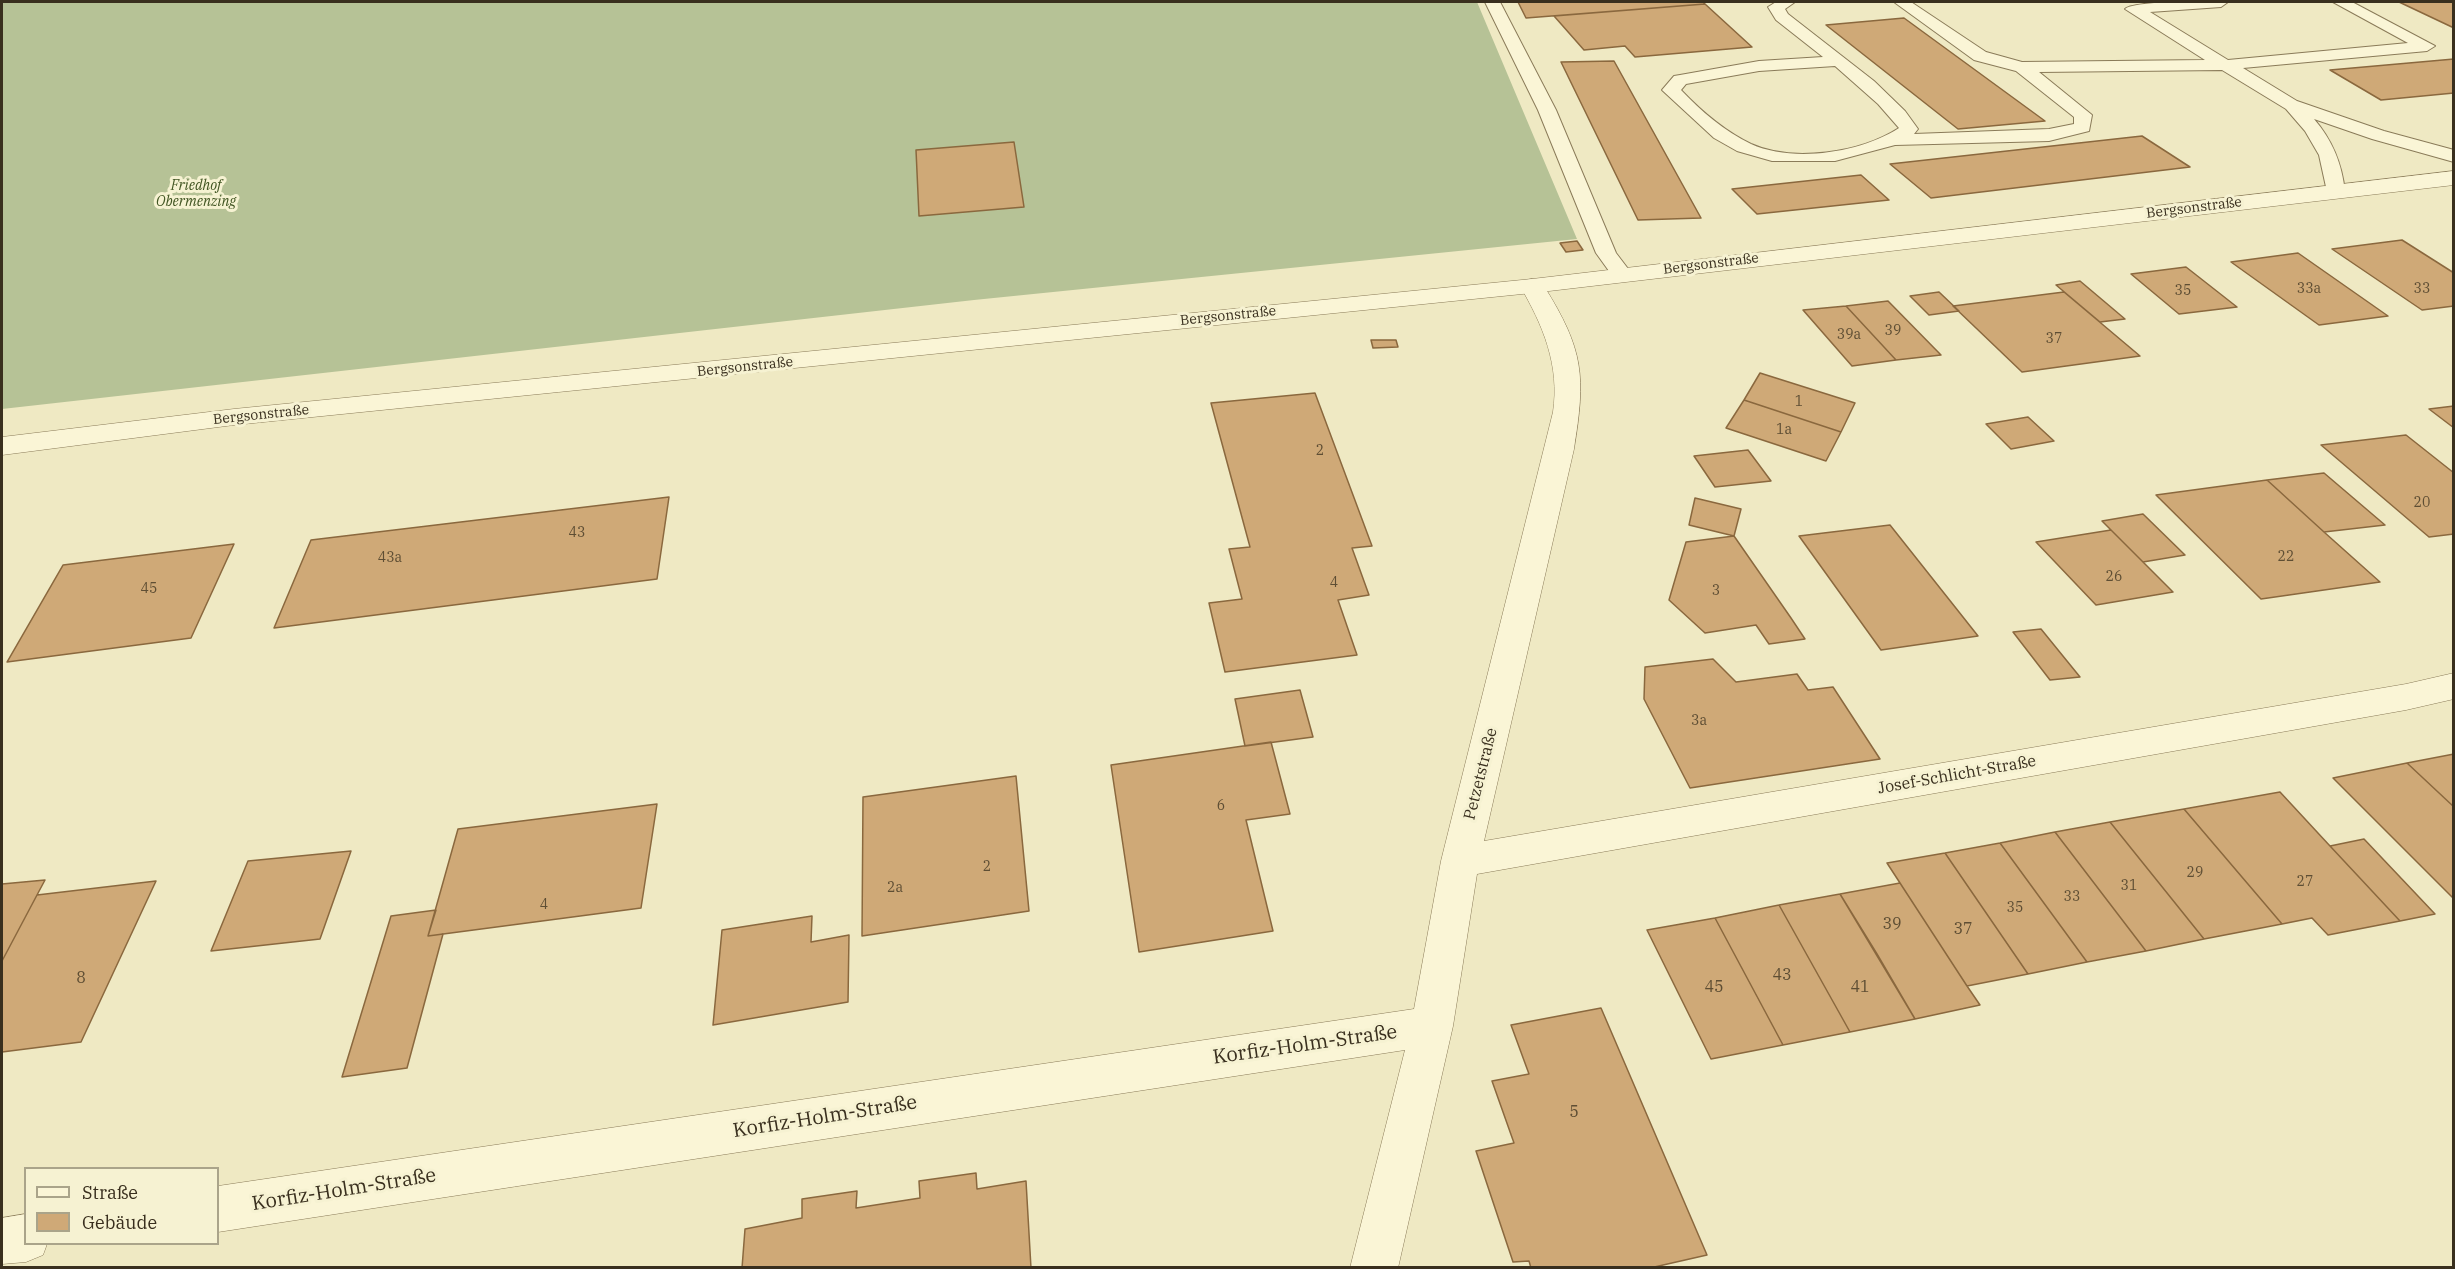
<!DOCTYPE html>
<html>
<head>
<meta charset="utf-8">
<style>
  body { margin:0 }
  #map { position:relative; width:2455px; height:1269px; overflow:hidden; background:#efe9c3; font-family:"IBM Plex Serif",serif }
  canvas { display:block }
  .frame { position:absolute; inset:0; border:3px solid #392f1e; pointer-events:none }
  .legend { position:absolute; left:24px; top:1167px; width:195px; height:78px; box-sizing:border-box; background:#f6f2d2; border:2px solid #aaa48a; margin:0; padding:8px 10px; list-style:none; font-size:18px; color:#392f1e }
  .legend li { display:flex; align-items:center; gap:12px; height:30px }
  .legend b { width:30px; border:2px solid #aaa48a }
</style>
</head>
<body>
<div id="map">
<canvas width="2455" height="1269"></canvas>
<div class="frame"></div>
<ul class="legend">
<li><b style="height:8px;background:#faf5d6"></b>Straße</li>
<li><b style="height:16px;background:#cfa977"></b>Gebäude</li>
</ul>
</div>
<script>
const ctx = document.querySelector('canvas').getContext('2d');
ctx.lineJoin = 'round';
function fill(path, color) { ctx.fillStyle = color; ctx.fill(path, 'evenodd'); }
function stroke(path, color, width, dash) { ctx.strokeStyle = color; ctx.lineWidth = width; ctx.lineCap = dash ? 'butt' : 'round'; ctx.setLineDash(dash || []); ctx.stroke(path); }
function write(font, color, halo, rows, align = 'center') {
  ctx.font = font + ' "IBM Plex Serif",serif'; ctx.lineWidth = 6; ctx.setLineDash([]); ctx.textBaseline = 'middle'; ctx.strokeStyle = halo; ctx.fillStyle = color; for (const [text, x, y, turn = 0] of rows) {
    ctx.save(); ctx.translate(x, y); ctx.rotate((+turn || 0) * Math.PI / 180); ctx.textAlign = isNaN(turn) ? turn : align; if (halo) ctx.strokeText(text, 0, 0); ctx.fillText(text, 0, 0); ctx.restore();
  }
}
const cemetery = new Path2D(`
  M2,2H1477L1577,239L974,300L2,409Z`);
const building = new Path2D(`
  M1518,2H1703L1705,4L1526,18Z
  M2399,2H2454V28Z
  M1705,4L1752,47L1635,57L1625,46L1584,50L1554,16Z
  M1904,18L2045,121L1958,129L1826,25Z
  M2454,59V93L2381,100L2330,70Z
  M1614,61L1701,218L1638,220L1561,62Z
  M2142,136L2190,167L1931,198L1890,164Z
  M1014,142L1024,207L919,216L916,150Z
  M1861,175L1889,200L1757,214L1732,189Z
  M2402,240L2454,273V306L2422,310L2332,249Z
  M1577,241L1583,250L1566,252L1560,243Z
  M2298,253L2388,316L2319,325L2231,262Z
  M2186,267L2237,307L2179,314L2131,274Z
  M2080,281L2125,319L2100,322L2056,285Z
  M1939,292L1959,311L1929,315L1910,296Z
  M2064,292L2140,356L2022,372L1953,306Z
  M1888,301L1941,355L1896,360L1846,306Z
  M1846,306L1896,360L1852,366L1803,310Z
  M1371,340H1396L1398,347L1373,348Z
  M1760,373L1855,403L1841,432L1744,400Z
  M1315,393L1372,546L1352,548L1369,595L1338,600L1357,655L1225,672L1209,603L1242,599L1229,549L1250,547L1211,403Z
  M1744,400L1841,432L1826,461L1726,428Z
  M2454,406V428L2429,409Z
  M2028,417L2054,441L2011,449L1986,424Z
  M2406,435L2454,473V534L2429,537L2321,445Z
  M1748,450L1771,481L1715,487L1694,456Z
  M2324,473L2385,525L2324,532L2267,480Z
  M2267,480L2324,532L2380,582L2261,599L2156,495Z
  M669,497L657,579L274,628L311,540Z
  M1695,498L1741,509L1734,536L1689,525Z
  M2143,514L2185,555L2143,562L2102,521Z
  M1890,525L1959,612L1978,636L1881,650L1799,536Z
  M2111,530L2173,592L2096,605L2036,542Z
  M1734,536L1791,618L1805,639L1769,644L1756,625L1705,633L1669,600L1686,542Z
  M234,544L191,638L7,662L63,565Z
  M2041,629L2080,677L2050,680L2013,632Z
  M1713,659L1736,682L1797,674L1808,690L1833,687L1880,759L1690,788L1644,699L1645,667Z
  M1300,690L1313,737L1245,746L1235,699Z
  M1271,742L1290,814L1246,820L1273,931L1139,952L1111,765Z
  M2454,754V807L2407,763Z
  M2407,763L2454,807V899L2333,778Z
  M1016,776L1029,911L862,936L863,797Z
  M2280,792L2330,846L2400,921L2328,935L2312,918L2282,924L2184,809Z
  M657,804L641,908L428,936L458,829Z
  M2184,809L2282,924L2204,939L2110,822Z
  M2110,822L2204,939L2146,951L2055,832Z
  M2055,832L2146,951L2087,962L2000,843Z
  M2364,839L2435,914L2400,921L2330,846Z
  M2000,843L2087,962L2028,974L1945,853Z
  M351,851L320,939L211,951L248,861Z
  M1945,853L2028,974L1967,986L1887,863Z
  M45,880L37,895L2,961V884Z
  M156,881L81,1042L2,1052V961L37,895Z
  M1900,883L1967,986L1980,1005L1915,1019L1840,894Z
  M1840,894L1877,954L1915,1019L1850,1032L1779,905Z
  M1779,905L1850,1032L1783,1045L1715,918Z
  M436,910L428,936L443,934L407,1068L342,1077L391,916Z
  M812,916L811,942L849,935L848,1002L713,1025L722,930Z
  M1715,918L1783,1045L1711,1059L1647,930Z
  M1601,1008L1707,1255L1650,1268H1531L1529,1261L1513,1262L1476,1151L1514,1143L1492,1081L1529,1074L1511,1025Z
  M976,1173L977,1189L1026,1181L1031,1268H742L745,1229L802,1218V1199L857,1191L856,1208L920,1198L919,1181Z`);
const service = new Path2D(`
  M1485,2H1500L1556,110L1616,253L1632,274L1628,278H1614L1596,253L1538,110Z
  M1776,2H1795L1785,9L1788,14L1874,81L1905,111L1918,129L1914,134L2049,129L2074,124V117L2016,71L1974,60L1894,2H1911L1986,52L2022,62L2205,60L2125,9C2136,0 2210,2 2228,2L2221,7L2150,12L2228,60L2408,43L2333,2H2352L2435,46L2427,51L2243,68L2297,101L2384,131L2454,150V162L2372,139L2314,119C2333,141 2342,164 2345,192L2342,196H2328L2319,155L2305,131L2286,109L2222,70L2039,72L2092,115L2089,131L2049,141L1895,145L1835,161H1772L1737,151L1714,138L1662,90L1674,76L1680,75L1759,61L1823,57L1776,20L1768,7ZM1835,66L1878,104L1899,128C1860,153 1793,163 1751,144C1724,131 1701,111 1681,90L1686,84L1759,71Z`);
const minor = new Path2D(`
  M1532,279L1541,281L1544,286C1584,350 1586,376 1574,449L1484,841L2406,684L2454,673V699L2406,710L1477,874L1453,1026L1398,1268H1350L1405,1050L218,1232V1186L1414,1009L1441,861L1553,412C1560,366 1543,325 1520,286L1523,281Z
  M26,1214V1244H47L43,1255L26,1262L2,1264V1218Z`);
const tertiary = new Path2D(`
  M2454,171V185L1532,293L234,425L2,455V437L234,409L1532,279Z`);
const farParknames = [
  ["Friedhof",196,186],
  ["Obermenzing",196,202]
];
const farStreetnames = [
  ["Bergsonstraße",2194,208,-7],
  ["Bergsonstraße",1711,264,-7],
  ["Bergsonstraße",1228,316,-6],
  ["Bergsonstraße",745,367,-6],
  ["Bergsonstraße",261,415,-6]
];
const numberNames = [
  ["33a",2309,289],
  ["33",2422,289],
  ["35",2183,291],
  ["39",1893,331],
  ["39a",1849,335],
  ["37",2054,339],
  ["1",1799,402],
  ["1a",1784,430],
  ["2",1320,451],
  ["20",2422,503],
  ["43",577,533],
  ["22",2286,557],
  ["43a",390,558],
  ["26",2114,577],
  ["4",1334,583],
  ["45",149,589],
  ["3",1716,591],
  ["3a",1699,721],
  ["6",1221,806],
  ["2",987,867],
  ["29",2195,873],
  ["27",2305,882],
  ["31",2129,886],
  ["2a",895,888],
  ["33",2072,897],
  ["4",544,905],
  ["35",2015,908]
];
const streetNames = [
  ["Petzetstraße",1481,774,-76],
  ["Josef-Schlicht-Straße",1957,775,-10]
];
const nearNumbernames = [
  ["39",1892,924],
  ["37",1963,929],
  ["43",1782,975],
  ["8",81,978],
  ["45",1714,987],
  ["41",1860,987],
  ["5",1574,1112]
];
const nearStreetnames = [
  ["Korfiz-Holm-Straße",1305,1045,-8],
  ["Korfiz-Holm-Straße",825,1117,-9],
  ["Korfiz-Holm-Straße",344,1190,-9]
];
fill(cemetery, '#b6c296');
fill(building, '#cfa977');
stroke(building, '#8a683e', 1.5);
stroke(service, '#8a7b59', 2);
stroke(minor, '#8a7b59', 1);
stroke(tertiary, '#8a7b59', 1);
fill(service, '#faf5d6');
fill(minor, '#faf5d6');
fill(tertiary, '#faf5d6');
write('italic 14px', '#425623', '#f6f2d2', farParknames);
write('14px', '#392f1e', '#f6f2d2', farStreetnames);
write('14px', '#5e4e34', null, numberNames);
write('16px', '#392f1e', '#f6f2d2', streetNames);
write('16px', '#5e4e34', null, nearNumbernames);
write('20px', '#392f1e', '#f6f2d2', nearStreetnames);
</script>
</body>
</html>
